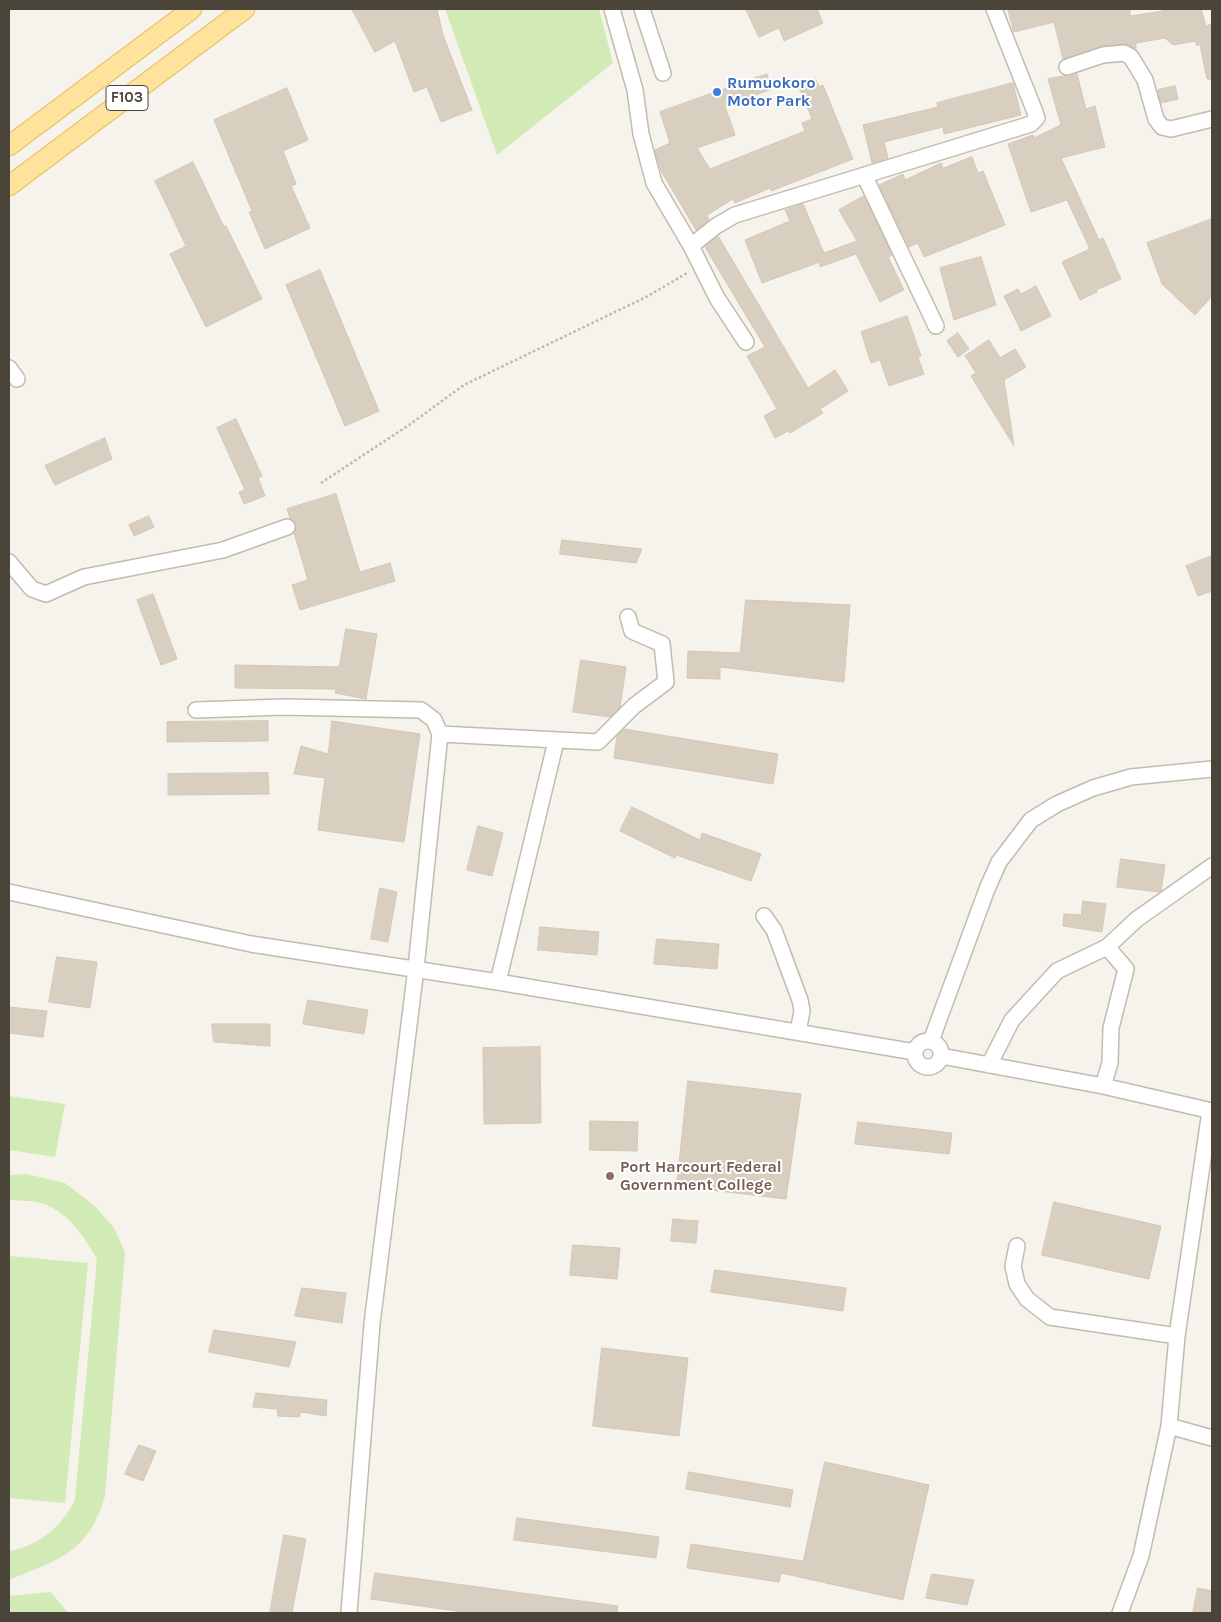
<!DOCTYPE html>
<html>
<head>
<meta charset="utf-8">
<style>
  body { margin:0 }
  #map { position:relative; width:1221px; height:1622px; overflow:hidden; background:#f6f3ec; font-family:Karla,sans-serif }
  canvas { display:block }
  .frame { position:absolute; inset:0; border:10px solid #4b4439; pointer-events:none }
</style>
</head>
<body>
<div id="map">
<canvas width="1221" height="1622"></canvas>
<div class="frame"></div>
</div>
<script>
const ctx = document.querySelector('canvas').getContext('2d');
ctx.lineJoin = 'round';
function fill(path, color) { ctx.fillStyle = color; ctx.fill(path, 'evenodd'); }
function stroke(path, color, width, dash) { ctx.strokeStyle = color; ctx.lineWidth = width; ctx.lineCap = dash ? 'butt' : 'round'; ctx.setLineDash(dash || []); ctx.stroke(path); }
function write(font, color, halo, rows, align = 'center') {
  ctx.font = font + ' Karla,sans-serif'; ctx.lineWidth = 4; ctx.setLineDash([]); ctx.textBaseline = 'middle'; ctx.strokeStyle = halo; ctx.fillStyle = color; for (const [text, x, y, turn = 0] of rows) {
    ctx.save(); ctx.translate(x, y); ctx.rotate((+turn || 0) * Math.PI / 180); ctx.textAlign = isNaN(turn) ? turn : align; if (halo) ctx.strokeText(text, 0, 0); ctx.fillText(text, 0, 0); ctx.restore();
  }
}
const green = new Path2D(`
  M445,9H599L613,63L497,155Z
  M9,1096L65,1104L55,1157L9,1150Z
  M27,1174L65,1183L96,1207L114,1228L125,1252L105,1496C89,1551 61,1559 11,1579H9V1551C39,1546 63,1526 75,1499L97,1259C84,1236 65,1207 36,1202C27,1200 18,1201 9,1200V1175Z
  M9,1256L88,1263L65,1503L9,1498Z
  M51,1592L68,1613H9V1596Z`);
const building = new Path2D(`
  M352,9H437L443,35L472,110L441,122L427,87L414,92L395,41L375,52Z
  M746,9H817L823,23L784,41L779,28L759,37Z
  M1008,9H1130V16L1163,11V9H1201L1206,26L1212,24V79H1207L1200,45H1196V41L1173,45L1165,38L1136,43V49L1124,44L1102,46L1063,59L1054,22L1014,32Z
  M767,74L772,89L725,106L735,135L697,148L710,169L805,131L802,123L812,119L799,87L816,80L819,87L823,85L853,159L771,191L770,188L735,203L733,199L707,215L709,220L696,230L661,171L655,150L670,143L660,112Z
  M1077,74L1086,109L1095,106L1105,147L1061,158L1099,240L1103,238L1121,279L1096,290L1097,292L1080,300L1062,262L1090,249L1067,200L1031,212L1008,144L1033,135L1034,138L1061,125L1048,79Z
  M1013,83L1021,115L944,134L943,127L884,142L888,158L872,163L863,125L938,107L937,103Z
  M1175,86L1178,99L1161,103L1158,90Z
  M287,88L308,140L283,151L296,184L291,186L310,228L265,249L249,212L252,211L214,120Z
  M972,157L978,173L983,171L1005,225L924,257L918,243L909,247L879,185L903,174L905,180L941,163L943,168Z
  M193,162L224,227L226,226L262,299L206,327L170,254L186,246L155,181Z
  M864,196L892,255L888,257L904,290L880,302L856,254L820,267V262L762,283L745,240L790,221L785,210L803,204L824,253L857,241L839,210Z
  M1212,219V296L1195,315L1162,284L1147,243Z
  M718,236L808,388L835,370L848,391L820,409L823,413L790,433L788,431L775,438L764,416L777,409L747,356L765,347L705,247Z
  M981,257L996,305L954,320L940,268Z
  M320,270L379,411L345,426L286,285Z
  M1036,286L1051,316L1021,331L1004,296L1018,289L1021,294Z
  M907,316L921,356L918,357L924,374L889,386L880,360L871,363L861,332Z
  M958,333L969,349L958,357L947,341Z
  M989,340L1000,358L1015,349L1026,367L1004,380L1014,446L971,376L976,373L965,356Z
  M236,419L262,476L258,478L265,496L244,504L239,492L245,490L217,428Z
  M105,438L112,459L55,485L45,466Z
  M336,494L360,572L390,563L395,581L300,610L292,585L308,580L294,533L296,524L290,518L287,509Z
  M149,516L154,527L134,536L129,525Z
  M562,540L642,549L636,563L560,554Z
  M1212,556V591L1198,596L1186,566Z
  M153,594L177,659L161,665L137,600Z
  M746,600L850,605L844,682L720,667V679L687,678L688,651L740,653Z
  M346,629L377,634L366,699L335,693L336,689L235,688V665L339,667Z
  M581,660L626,667L620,707L610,717L573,712Z
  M268,721V741L167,742V722Z
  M332,721L420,734L404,842L318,830L325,778L294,774L301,746L328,754Z
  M624,729L778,754L773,784L614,758L617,736Z
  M268,773L269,794L168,795V774Z
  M632,807L700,840L702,833L761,854L751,881L676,855L675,858L620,831Z
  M478,826L503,833L492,876L467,870Z
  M1121,859L1165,865L1161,891L1159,892L1117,887Z
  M380,888L397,892L388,942L371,939Z
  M1083,901L1106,904L1102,932L1063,926L1064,914L1081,915Z
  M540,927L599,932L597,955L538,950Z
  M657,939L719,944L717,969L654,964Z
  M57,957L97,962L90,1008L49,1002Z
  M308,1000L368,1010L364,1034L303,1024Z
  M9,1007L47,1011L43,1037L9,1033Z
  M212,1024H270V1046L214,1042Z
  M540,1047L541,1123L484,1124L483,1048Z
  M688,1081L801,1094L786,1199L677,1186Z
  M590,1121L638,1122L637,1151L590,1150Z
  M858,1122L952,1133L949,1154L855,1144Z
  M1054,1202L1161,1226L1149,1279L1042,1255Z
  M673,1219L698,1221L696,1243L671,1241Z
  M573,1245L620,1248L617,1279L570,1275Z
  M715,1270L846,1288L843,1311L711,1292Z
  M302,1288L346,1293L342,1323L295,1316Z
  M214,1330L296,1342L289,1367L209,1352Z
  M602,1348L688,1358L679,1436L593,1426Z
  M256,1393L327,1400L326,1416L301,1412L299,1417L278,1416L277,1409L253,1407Z
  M139,1445L156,1451L143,1481L125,1474Z
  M825,1462L929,1485L903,1600L781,1573L779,1582L687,1568L691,1544L803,1561Z
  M689,1472L793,1490L790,1507L686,1489Z
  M517,1518L659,1537L656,1558L514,1540Z
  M284,1535L306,1539L292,1613H270Z
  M375,1573L618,1606L617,1613H470L371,1599Z
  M932,1574L974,1580L967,1605L926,1598Z
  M1198,1588L1212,1591V1613H1193Z`);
const path = new Path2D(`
  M321,483L409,425L464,385L646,297L689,272`);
const minor = new Path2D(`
  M612,9L635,90L641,134L654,183L691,246
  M642,9L663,73
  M1067,67L1103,55L1124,53L1131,57L1145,80L1156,119L1162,127L1171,129L1212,119
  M864,175L936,326
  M746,342L717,298L691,246L716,226L735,215L1031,124L1037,118L1035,112L994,9
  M9,368L17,379
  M9,562L32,589L46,594L84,577L223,550L287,527
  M196,710L284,707L421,710L434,720L440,734L416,968L372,1324L349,1613
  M440,734L598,742L634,706L666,682L662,644L632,631L628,617
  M9,892L251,944L498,982L915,1052
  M764,916L774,930L800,1000L802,1011L798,1032
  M498,982L556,741
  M931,1041L987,889L999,862L1031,820L1057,804L1093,788L1131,777L1212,769
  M915 1054a13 13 0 1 1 26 0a13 13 0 1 1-26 0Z
  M941,1056L1103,1086L1212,1111
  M989,1065L1012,1020L1057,971L1107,947L1137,919L1212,866
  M1103,1086L1110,1063L1111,1028L1126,969L1107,947
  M1017,1246L1013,1266L1017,1284L1027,1299L1050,1317L1177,1336
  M1169,1426L1212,1438
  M1120,1613L1141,1556L1169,1426L1177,1336L1210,1111`);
const major = new Path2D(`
  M9,146L192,9
  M9,186L245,9`);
const markers = [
  [717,92,5,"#3f7fe0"],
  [610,1176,5,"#8d6e63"]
];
const shields = [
  [127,98,42]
];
const shieldNames = [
  ["F103",127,98]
];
const shopNames = [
  ["Rumuokoro",727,83],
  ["Motor Park",727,101]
];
const educationNames = [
  ["Port Harcourt Federal",620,1167],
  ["Government College",620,1185]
];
fill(green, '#d2eab5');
fill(building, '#d8cfc1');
stroke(building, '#d3c7b4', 1);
stroke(minor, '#c2bbae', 18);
stroke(major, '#e6c16a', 21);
stroke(path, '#c4b79f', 2.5, [2.5, 2.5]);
stroke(minor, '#fff', 15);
stroke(major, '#ffe39c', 19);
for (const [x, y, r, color] of markers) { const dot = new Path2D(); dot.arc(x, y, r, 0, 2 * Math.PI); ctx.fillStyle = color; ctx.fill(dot); stroke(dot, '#fff', 2); }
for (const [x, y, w] of shields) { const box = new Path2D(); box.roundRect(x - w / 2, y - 12.5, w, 25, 4); ctx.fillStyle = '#fff'; ctx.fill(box); stroke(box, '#4b4439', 1); }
write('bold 15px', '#4b4439', null, shieldNames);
write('bold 16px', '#366cbe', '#fff', shopNames, 'left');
write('bold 16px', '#785e54', '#fff', educationNames, 'left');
</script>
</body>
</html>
